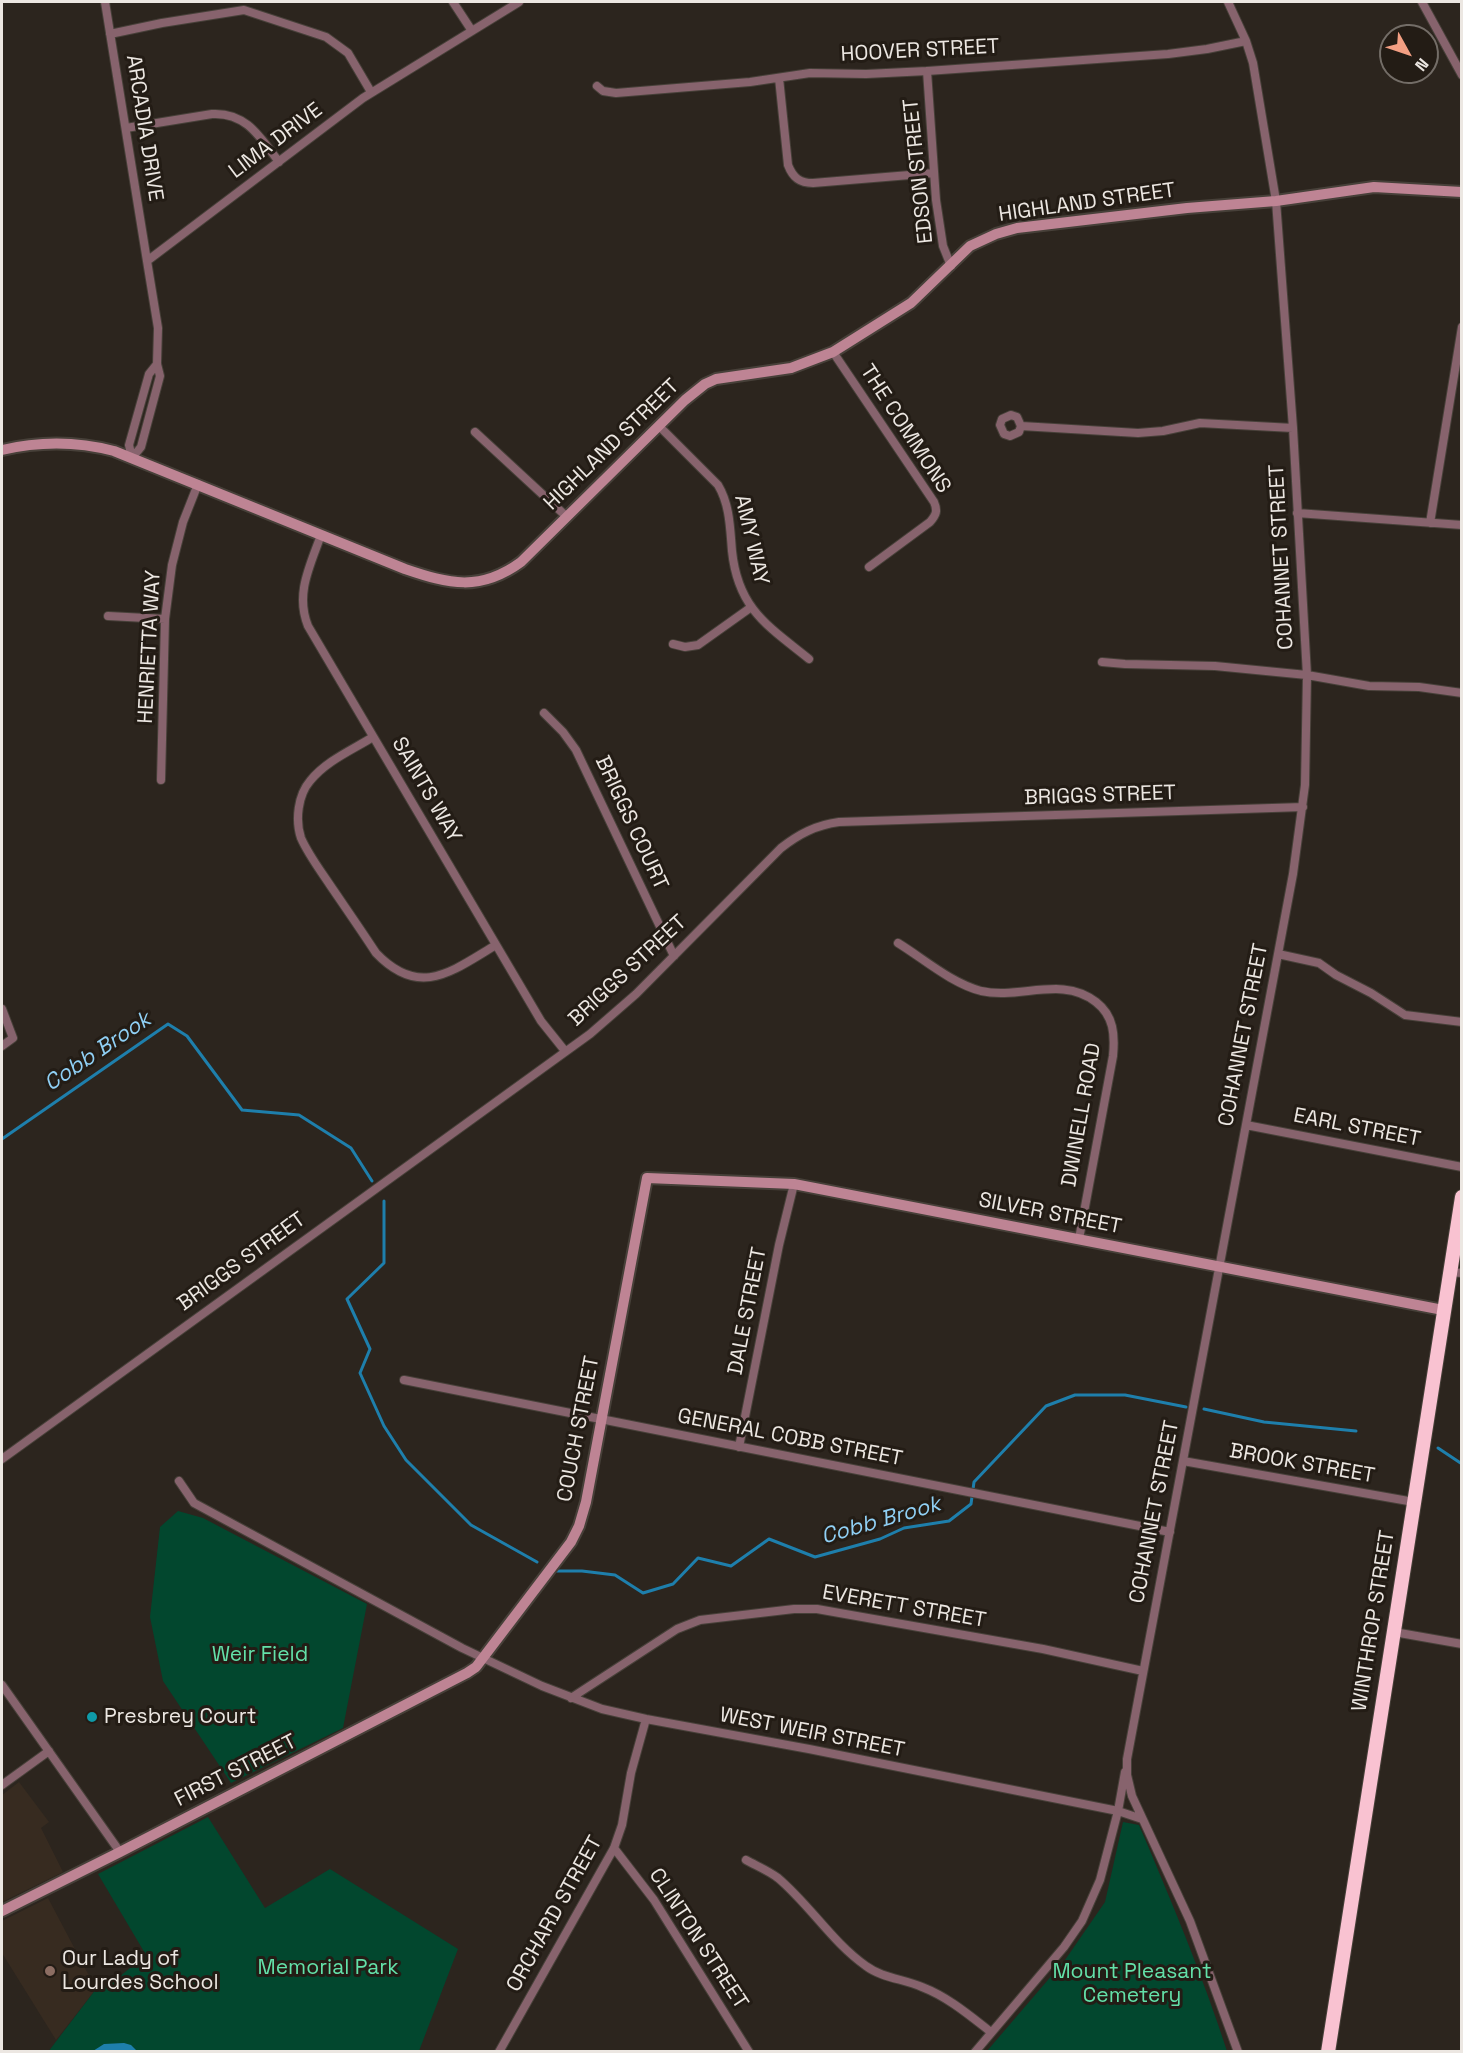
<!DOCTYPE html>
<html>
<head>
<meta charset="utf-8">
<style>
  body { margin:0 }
  #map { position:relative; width:1463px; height:2053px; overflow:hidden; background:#2c251e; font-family:"Space Grotesk",sans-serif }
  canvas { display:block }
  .frame { position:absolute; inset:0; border:3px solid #ece7e2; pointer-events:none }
  .north { position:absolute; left:1379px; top:24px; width:60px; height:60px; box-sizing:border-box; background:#231c15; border:2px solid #736d67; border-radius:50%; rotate:130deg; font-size:16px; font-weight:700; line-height:24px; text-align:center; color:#ece7e2 }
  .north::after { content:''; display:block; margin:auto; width:21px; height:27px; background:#f39f83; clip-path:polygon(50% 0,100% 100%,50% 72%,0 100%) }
</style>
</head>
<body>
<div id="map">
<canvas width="1463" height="2053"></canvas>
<div class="frame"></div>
<div class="north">N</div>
</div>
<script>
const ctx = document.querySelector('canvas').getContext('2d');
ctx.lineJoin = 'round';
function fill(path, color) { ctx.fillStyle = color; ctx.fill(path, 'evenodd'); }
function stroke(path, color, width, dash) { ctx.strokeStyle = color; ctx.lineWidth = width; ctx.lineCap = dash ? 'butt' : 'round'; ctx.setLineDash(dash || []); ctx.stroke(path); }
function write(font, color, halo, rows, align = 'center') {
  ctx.font = font + ' "Space Grotesk",sans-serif'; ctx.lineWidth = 6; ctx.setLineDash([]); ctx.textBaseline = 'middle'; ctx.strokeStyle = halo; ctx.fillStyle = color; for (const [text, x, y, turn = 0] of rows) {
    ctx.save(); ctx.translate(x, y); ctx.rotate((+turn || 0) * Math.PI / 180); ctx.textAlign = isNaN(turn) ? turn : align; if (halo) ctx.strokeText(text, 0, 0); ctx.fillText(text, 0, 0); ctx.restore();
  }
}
const built = new Path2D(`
  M19,1782L49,1822L41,1828L63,1872L2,1902V1795Z
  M48,1898L96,1989L56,2040L2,1953V1921Z`);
const green = new Path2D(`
  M178,1511L203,1518L367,1604L343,1728L231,1783L163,1681L150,1617L160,1527Z
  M208,1817L265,1908L330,1869L458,1949L419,2051L48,2052L96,1989L119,1977L146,1955L98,1874Z
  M1123,1822L1139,1825C1171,1900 1202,1974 1227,2051H987L1065,1960L1105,1902Z`);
const water = new Path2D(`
  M124,2043L131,2045L137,2051H93L104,2044Z`);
const stream = new Path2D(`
  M2,1139L168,1024L187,1036L242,1110L299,1115L351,1148L372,1181
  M384,1201V1263L347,1299L370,1349L360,1373L384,1426L406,1460L471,1525L537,1562
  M1204,1409L1264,1422L1356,1431
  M1438,1448L1462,1464
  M557,1571H582L615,1575L643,1593L673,1584L698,1558L731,1566L769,1539L815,1557L880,1539L904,1528L949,1521L971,1504L974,1482L1046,1406L1075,1395H1125L1186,1407`);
const street = new Path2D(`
  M105,2L147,261
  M453,2L472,31
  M1228,2L1246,41L1253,63L1276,201L1293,428L1307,675L1305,785L1293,874L1127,1759V1775L1132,1796L1190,1921L1238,2052
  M1422,2L1462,75
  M110,34L162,23L244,10L326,37L348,53L371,92
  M927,71L936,200L943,246L951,266
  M779,78L788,165C793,178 800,183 813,183L934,173
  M597,86L603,91L616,93L750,82L810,73L866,74L927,71L1168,54L1207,49L1246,41
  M126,128L212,114C246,112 260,137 279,162
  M833,352L934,502C938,511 936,515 930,522L869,567
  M659,426L718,485C730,505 730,528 732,551C738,609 768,626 809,659
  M1021,426L1019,432L1010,436L1004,434L1000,425L1002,419L1011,415L1017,417L1021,426L1138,433L1163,431L1200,423L1293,428
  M475,432L567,517
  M132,458L141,447L160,376L157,364L158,328L147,261L363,98L519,2
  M132,458L129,445L149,374L157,364
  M1297,513L1462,525
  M1430,523L1462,327
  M321,535C310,566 295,594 308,626L541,1021L565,1051
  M108,616L165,619
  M673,644L685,647L698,645L750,608
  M1102,662L1125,664L1215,666L1307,675L1369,686L1419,687L1462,693
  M544,713L563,732L576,750L674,956
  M373,737C352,750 326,761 310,781C298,795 295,820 301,838C308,854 320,870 330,885C345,907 361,930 376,953C420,999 452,971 496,945
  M161,780L165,619L172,565L183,522L198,484
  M898,943C924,959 951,983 981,991C1020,1000 1062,975 1096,1002C1114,1016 1115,1035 1113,1056L1079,1239
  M1278,954L1319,963L1336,975L1371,993L1405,1015L1462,1022
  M2,1009L13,1038L2,1046
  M1246,1125L1462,1167
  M1449,1272L1462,1273
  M404,1380L1170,1532
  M739,1447L779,1245L794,1184
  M2,1459L590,1034L636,994L781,848C799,834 816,825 839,822L1303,807
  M1183,1461L1414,1502
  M179,1481L194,1503L462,1648L542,1686L602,1709L646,1719L809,1749L1118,1811L1142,1819
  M1394,1632L1462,1644
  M2,1685L120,1852
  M571,1698L677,1629L700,1620L794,1609H817L1043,1649L1143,1671
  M2,1785L49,1751
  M614,1848L654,1900L749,2052
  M746,1860C757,1866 769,1871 778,1878C810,1905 832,1942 866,1966C882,1978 904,1979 922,1987C948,1997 969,2015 991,2032
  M499,2052L614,1848L622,1825L631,1773L646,1719
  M975,2052L1064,1947L1082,1921L1100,1880L1118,1811L1125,1772`);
const secondary = new Path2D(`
  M2,450C40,441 76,441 114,451L405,569C449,584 480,592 521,562L685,400L705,384L716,379L791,368L833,352L911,303L970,246L996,234L1017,228L1187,208L1276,201L1374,187L1462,192
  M2,1911L120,1852L467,1673L476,1667L571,1542L579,1526L586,1502L647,1178L794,1184L1443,1310`);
const highway = new Path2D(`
  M1328,2052L1462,1197`);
const markers = [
  [92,1717,6,"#0f9aa8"],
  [50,1971,6,"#8d6e63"]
];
const streetNames = [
  ["HOOVER STREET",920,51,-3],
  ["ARCADIA DRIVE",144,128,81],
  ["LIMA DRIVE",276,141,-37],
  ["EDSON STREET",919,171,-96],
  ["HIGHLAND STREET",1087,203,-8],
  ["THE COMMONS",905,429,57],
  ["HIGHLAND STREET",612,445,-44],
  ["AMY WAY",751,540,77],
  ["COHANNET STREET",1282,557,-93],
  ["HENRIETTA WAY",150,647,-87],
  ["SAINTS WAY",426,790,60],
  ["BRIGGS STREET",1100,796,-2],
  ["BRIGGS COURT",631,823,65],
  ["BRIGGS STREET",628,971,-43],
  ["COHANNET STREET",1244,1035,-79],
  ["DWINELL ROAD",1082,1115,-80],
  ["EARL STREET",1357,1128,11],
  ["SILVER STREET",1050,1214,11],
  ["BRIGGS STREET",242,1262,-36],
  ["DALE STREET",748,1311,-79],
  ["COUCH STREET",579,1429,-79],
  ["GENERAL COBB STREET",790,1438,11],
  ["BROOK STREET",1302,1464,10],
  ["COHANNET STREET",1155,1512,-79],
  ["EVERETT STREET",904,1607,10],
  ["WINTHROP STREET",1374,1621,-81],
  ["WEST WEIR STREET",812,1733,11],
  ["FIRST STREET",236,1771,-27],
  ["ORCHARD STREET",555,1914,-61],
  ["CLINTON STREET",698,1939,57]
];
const parkNames = [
  ["Weir Field",260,1655],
  ["Memorial Park",328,1968],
  ["Mount Pleasant",1132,1972],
  ["Cemetery",1132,1996]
];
const poiNames = [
  ["Presbrey Court",104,1717],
  ["Our Lady of",62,1959],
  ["Lourdes School",62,1983]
];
const waterNames = [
  ["Cobb Brook",98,1052,-34],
  ["Cobb Brook",881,1521,-16]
];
fill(built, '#372b20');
fill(green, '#02472e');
fill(water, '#1e7fac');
stroke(stream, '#1e7fac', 3);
stroke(street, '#474039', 10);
stroke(secondary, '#474039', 14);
stroke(highway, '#474039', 16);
stroke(street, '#87636d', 8);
stroke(secondary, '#be8494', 10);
stroke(highway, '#f9c2d1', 14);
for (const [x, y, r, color] of markers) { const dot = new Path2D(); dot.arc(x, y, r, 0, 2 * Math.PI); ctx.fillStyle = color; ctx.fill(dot); stroke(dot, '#231c15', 2); }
write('21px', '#ece7e2', '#231c15', streetNames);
write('21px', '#63e1a9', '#231c15', parkNames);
write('21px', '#ece7e2', '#231c15', poiNames, 'left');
write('italic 22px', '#90d0f5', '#231c15', waterNames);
</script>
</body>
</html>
